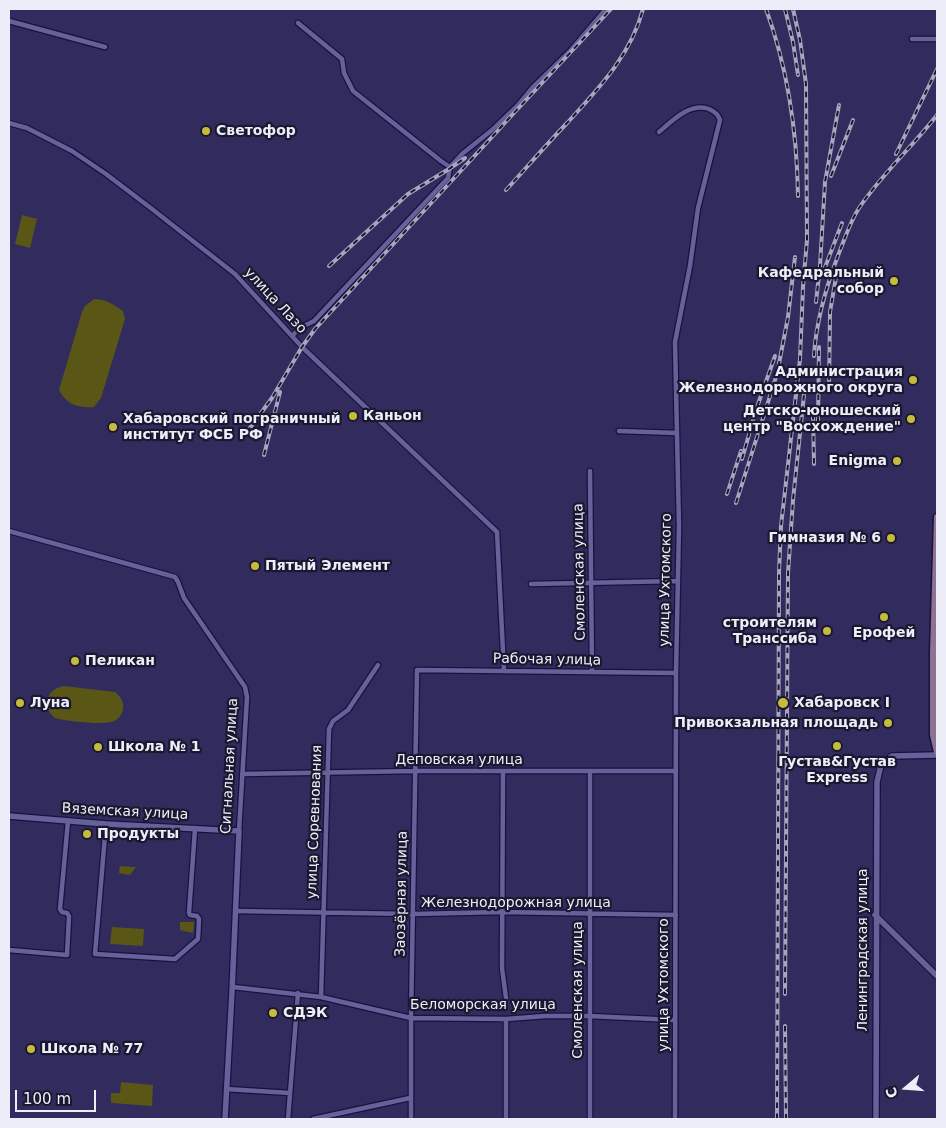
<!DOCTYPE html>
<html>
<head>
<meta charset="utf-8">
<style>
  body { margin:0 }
  #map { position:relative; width:946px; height:1128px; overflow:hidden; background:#312b5e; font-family:"DejaVu Sans",sans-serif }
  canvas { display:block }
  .frame { position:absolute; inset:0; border:10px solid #ededfa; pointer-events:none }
  .north { position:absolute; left:881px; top:1063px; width:50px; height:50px; -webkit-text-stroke:4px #1a182f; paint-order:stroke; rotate:252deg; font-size:14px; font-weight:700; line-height:20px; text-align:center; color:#ededfa }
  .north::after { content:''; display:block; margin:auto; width:18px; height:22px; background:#ededfa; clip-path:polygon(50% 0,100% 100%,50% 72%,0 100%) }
  .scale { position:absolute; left:15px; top:1090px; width:81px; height:22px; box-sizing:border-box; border:2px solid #ededfa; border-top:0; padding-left:6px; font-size:15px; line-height:18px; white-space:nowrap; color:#ededfa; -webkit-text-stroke:4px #1a182f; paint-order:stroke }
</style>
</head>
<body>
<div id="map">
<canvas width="946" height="1128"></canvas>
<div class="frame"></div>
<div class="north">С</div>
<div class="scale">100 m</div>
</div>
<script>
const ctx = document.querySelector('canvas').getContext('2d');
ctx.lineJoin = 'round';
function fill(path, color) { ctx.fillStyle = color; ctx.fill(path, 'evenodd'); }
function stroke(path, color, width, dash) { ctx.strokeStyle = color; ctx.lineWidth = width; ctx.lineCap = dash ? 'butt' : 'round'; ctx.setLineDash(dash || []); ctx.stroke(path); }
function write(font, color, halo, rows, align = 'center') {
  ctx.font = font + ' "DejaVu Sans",sans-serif'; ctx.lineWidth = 4.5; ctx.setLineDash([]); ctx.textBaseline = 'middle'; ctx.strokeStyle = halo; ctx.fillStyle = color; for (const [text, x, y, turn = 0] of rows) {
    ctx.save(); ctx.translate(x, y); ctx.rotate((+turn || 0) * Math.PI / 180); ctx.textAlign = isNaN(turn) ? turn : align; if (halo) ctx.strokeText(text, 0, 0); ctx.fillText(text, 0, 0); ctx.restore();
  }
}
const green = new Path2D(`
  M22,215L37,219L30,248L15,244Z
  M94,299C106,299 113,304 123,311L125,319L101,398L94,407C77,408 67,405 59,390L82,312L85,306Z
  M64,686L115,692C120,696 124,701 123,708C123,715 117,721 111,722C101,725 65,721 55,718C41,707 46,689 64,686Z
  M120,866L136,867L130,875L119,873Z
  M180,922H194L193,933L180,930Z
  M112,927L144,929L143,946L110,944Z
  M121,1082L153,1085L152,1106L111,1103V1093H120Z`);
const minor = new Path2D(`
  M9,21L105,47
  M298,23L342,59L344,73L353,91L441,161L450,167
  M912,39H937
  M9,123L27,128L72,151L106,174L152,209L235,274L302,347L497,532L504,671
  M659,132C672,121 690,102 709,109C715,112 718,114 720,120L698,208L690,266L675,342L679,526L676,673L675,1119
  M293,335L300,328L314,321L448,178L450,167L462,154L492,130L519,104L533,87L571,50L606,9
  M619,431L677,433
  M590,471L592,672
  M9,531L175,577L178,582L184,598L245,687L247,697L239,831
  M531,584L678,581
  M503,771L502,968L506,998
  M242,774L415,771H676
  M106,824L95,954L175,959L198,939L199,919L197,916L190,915L189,913L195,829
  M236,911L413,914L503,912L676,915
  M9,950L67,955L69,916L67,913L62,912L60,909L68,821
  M233,987L321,997L411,1018L506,1019L545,1016H589L675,1020
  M321,997L329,729L333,721L348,710L378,665
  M226,1089L290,1093
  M288,1119L298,993
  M313,1119L410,1098
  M411,1119V1018L417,670L676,673
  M506,1119V1019
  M590,1119V771`);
const tertiary = new Path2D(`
  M9,816L106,824L239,831L232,992L225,1119
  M875,915L937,976
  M876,1119L877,782L881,765L892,756L937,755`);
const secondary = new Path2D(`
  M937,517L933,653V735L937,752`);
const rail = new Path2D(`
  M766,9C788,69 797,132 798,196
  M785,9L793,42L798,75
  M499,129L611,9
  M896,154L937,69
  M831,176L853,120
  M506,190C527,167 547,144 568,122C599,88 631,55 643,9
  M329,266L408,194L449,169L465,158
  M824,270L842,223
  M816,302L820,266L825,182L839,105
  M814,356C816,320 826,287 839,253C845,238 850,222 859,208C882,174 912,147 937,115
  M829,391L830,312L836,277
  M813,414L814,464
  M818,422L819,347
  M247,432L272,398L302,347L315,329L503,125
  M264,455L280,392
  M742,459L756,410L775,356
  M727,494L741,451
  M736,503L777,374L788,317L795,257
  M785,994L788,573L793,500L805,385
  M785,1026L786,1119
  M777,1119L779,572L781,526L800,359L803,287L807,240L806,84L800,40L793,9`);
const markers = [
  [206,131,5,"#c5bc3d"],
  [894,281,5,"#c5bc3d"],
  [913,380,5,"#c5bc3d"],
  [353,416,5,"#c5bc3d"],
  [911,419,5,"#c5bc3d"],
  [113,427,5,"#c5bc3d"],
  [897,461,5,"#c5bc3d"],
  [891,538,5,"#c5bc3d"],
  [255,566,5,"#c5bc3d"],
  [884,617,5,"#c5bc3d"],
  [827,631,5,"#c5bc3d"],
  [75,661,5,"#c5bc3d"],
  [20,703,5,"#c5bc3d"],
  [783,703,6,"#c5bc3d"],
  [888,723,5,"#c5bc3d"],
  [837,746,5,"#c5bc3d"],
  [98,747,5,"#c5bc3d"],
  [87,834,5,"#c5bc3d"],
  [273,1013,5,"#c5bc3d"],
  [31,1049,5,"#c5bc3d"]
];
const poiNames = [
  ["Светофор",216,131],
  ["Кафедральный",884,273,"right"],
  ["собор",884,289,"right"],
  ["Администрация",903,372,"right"],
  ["Железнодорожного округа",903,388,"right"],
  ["Детско-юношеский",901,411,"right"],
  ["центр \"Восхождение\"",901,427,"right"],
  ["Каньон",363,416],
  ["Хабаровский пограничный",123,419],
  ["институт ФСБ РФ",123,435],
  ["Enigma",887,461,"right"],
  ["Гимназия № 6",881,538,"right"],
  ["Пятый Элемент",265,566],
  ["строителям",817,623,"right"],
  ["Транссиба",817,639,"right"],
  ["Ерофей",884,633,"center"],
  ["Пеликан",85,661],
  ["Луна",30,703],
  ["Хабаровск I",794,703],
  ["Привокзальная площадь",878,723,"right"],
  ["Школа № 1",108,747],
  ["Густав&Густав",837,762,"center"],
  ["Express",837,778,"center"],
  ["Продукты",97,834],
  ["СДЭК",283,1013],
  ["Школа № 77",41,1049]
];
const streetNames = [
  ["улица Лазо",275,301,47],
  ["Смоленская улица",580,572,-91],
  ["улица Ухтомского",666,580,-89],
  ["Рабочая улица",547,660,1],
  ["Деповская улица",459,760],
  ["Сигнальная улица",230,766,-87],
  ["Вяземская улица",125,812,3],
  ["улица Соревнования",315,822,-88],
  ["Заозёрная улица",402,894,-89],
  ["Железнодорожная улица",516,903],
  ["Ленинградская улица",863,950,-90],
  ["улица Ухтомского",664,985,-90],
  ["Смоленская улица",578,990,-90],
  ["Беломорская улица",483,1005]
];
fill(green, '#5a5615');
stroke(minor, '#1a1141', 7);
stroke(tertiary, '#1a1141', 8);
stroke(secondary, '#1a1141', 9);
stroke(minor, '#65629a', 4.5);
stroke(tertiary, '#65629a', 5.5);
stroke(secondary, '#8e7390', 6);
stroke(rail, '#a8a5c0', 4);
stroke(rail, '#1a182f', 2, [5.5]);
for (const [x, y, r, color] of markers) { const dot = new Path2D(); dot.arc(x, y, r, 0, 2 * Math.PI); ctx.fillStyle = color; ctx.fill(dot); stroke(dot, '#1a182f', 2); }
write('bold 14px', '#ededfa', '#1a182f', poiNames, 'left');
write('14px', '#ededfa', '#1a182f', streetNames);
</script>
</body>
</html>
